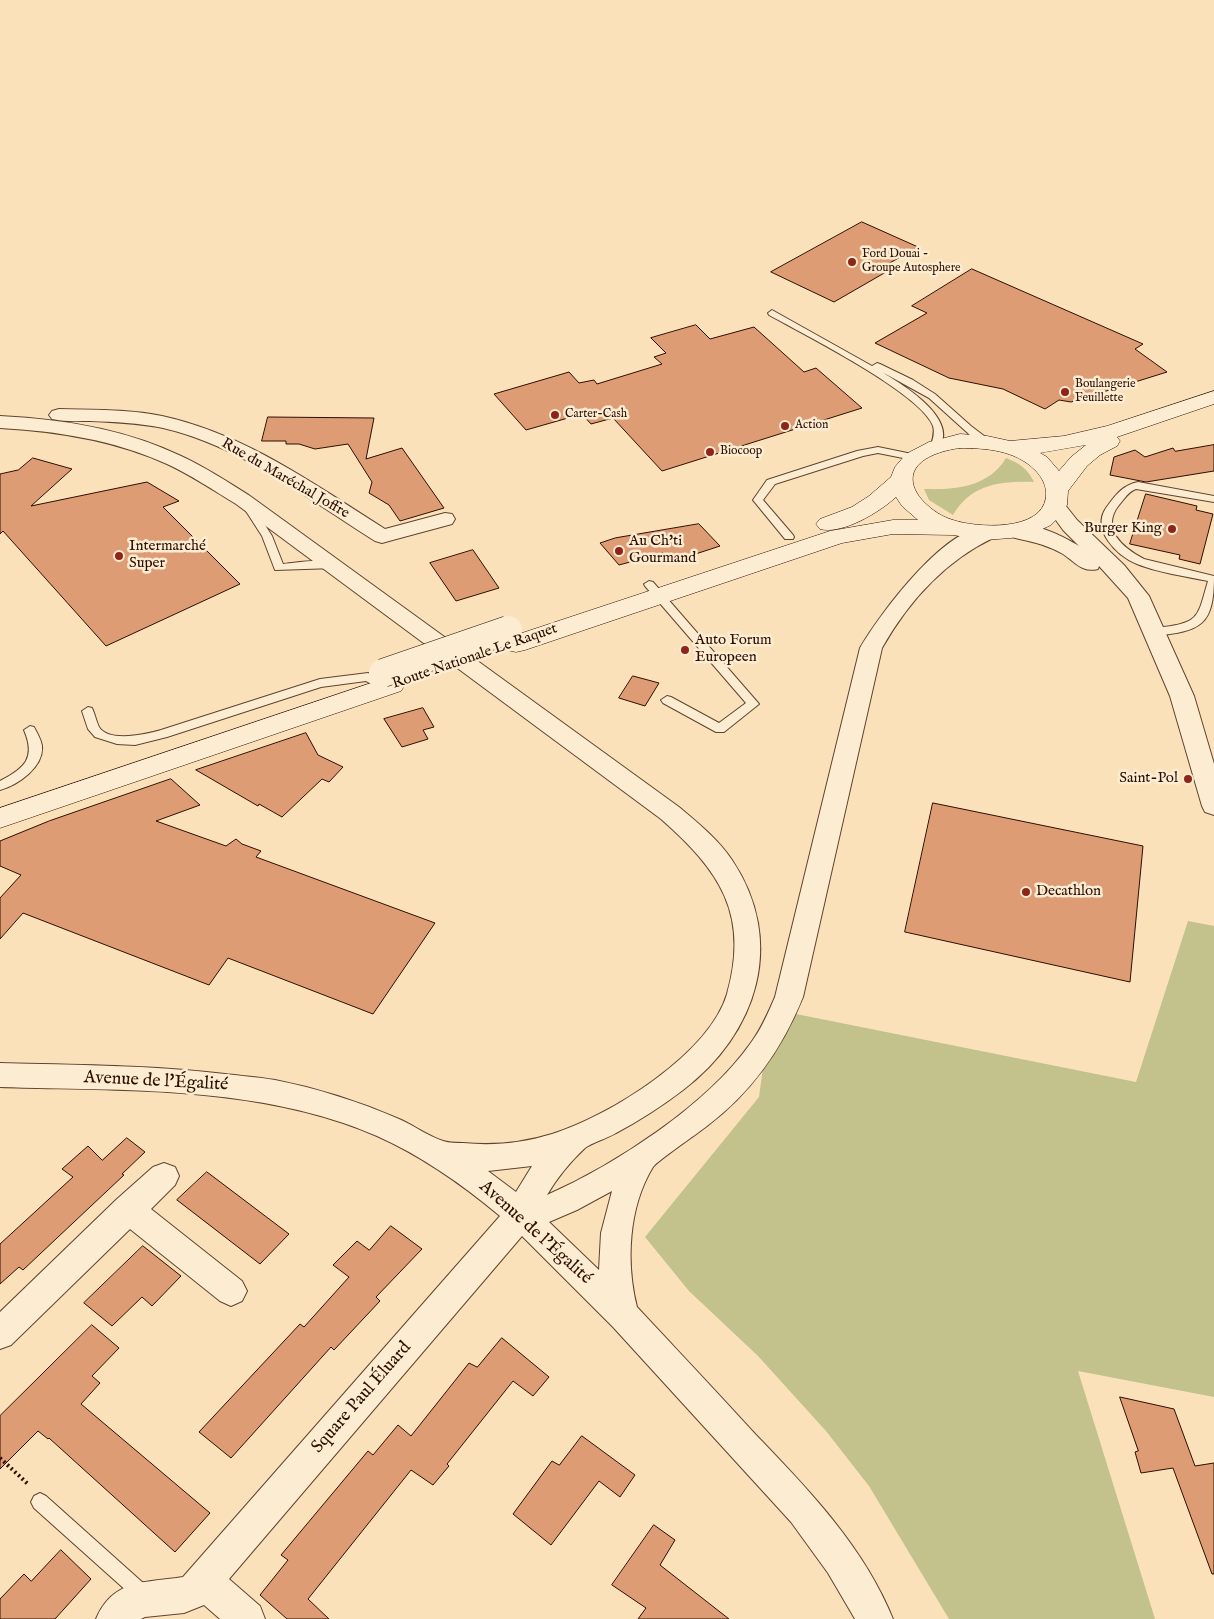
<!DOCTYPE html>
<html>
<head>
<meta charset="utf-8">
<style>
  body { margin:0 }
  canvas { display:block; background:#fae1ba }
</style>
</head>
<body>
<canvas width="1214" height="1619"></canvas>
<script>
const ctx = document.querySelector('canvas').getContext('2d');
ctx.lineJoin = 'round';
function fill(path, color) { ctx.fillStyle = color; ctx.fill(path, 'evenodd'); }
function stroke(path, color, width, dash) { ctx.strokeStyle = color; ctx.lineWidth = width; ctx.lineCap = dash ? 'butt' : 'round'; ctx.setLineDash(dash || []); ctx.stroke(path); }
function write(font, color, halo, rows, align = 'center') {
  ctx.font = font + ' "IM FELL English",serif'; ctx.lineWidth = 5; ctx.setLineDash([]); ctx.textBaseline = 'middle'; ctx.strokeStyle = halo; ctx.fillStyle = color; for (const [text, x, y, turn = 0] of rows) {
    ctx.save(); ctx.translate(x, y); ctx.rotate((+turn || 0) * Math.PI / 180); ctx.textAlign = isNaN(turn) ? turn : align; if (halo) ctx.strokeText(text, 0, 0); ctx.fillText(text, 0, 0); ctx.restore();
  }
}
const green = new Path2D(`
  M1006,458C1019,463 1028,469 1034,482C1001,481 971,484 953,515L929,500L924,489C955,490 989,487 1006,458Z
  M1188,921L1214,926V1397L1078,1371L1155,1619H949L869,1486L826,1431L758,1356L689,1291L645,1237L759,1097L771,1009L1136,1082Z`);
const building = new Path2D(`
  M862,222L918,247L879,269L886,272L834,302L771,272Z
  M972,269L1143,344L1135,349L1167,372L1071,402L1059,400L1045,409L1003,389L949,378L875,343L927,313L912,306Z
  M696,325L710,339L754,327L804,372L816,368L862,408L662,471L613,418L591,424L582,414L526,430L494,394L569,372L579,383L594,380L597,384L662,364L654,357L666,353L651,338Z
  M268,417L374,418L366,459L402,448L444,508L400,521L389,505L369,493L372,482L348,444L315,449L299,444H286V441H262Z
  M1214,445V471L1146,482L1110,475L1114,457L1135,450L1145,457L1173,448L1175,451Z
  M33,458L72,469L31,506L147,482L179,501L163,507L240,584L106,646L3,531L0,534V474L18,470Z
  M1146,494L1197,506L1196,510L1213,514L1200,564L1179,559L1180,555L1130,544Z
  M699,524L720,546L671,562L663,553L619,565L600,543L615,538Z
  M473,550L499,588L456,601L430,563Z
  M633,676L659,683L645,706L619,698Z
  M423,708L434,727L423,730L428,739L402,747L384,719Z
  M306,733L318,755L343,767L329,782L322,779L282,817L259,804L258,806L196,770Z
  M171,779L200,805L156,821L226,846L236,839L242,844L261,851L256,857L435,923L373,1014L228,958L209,985L23,913L0,939V898L21,875L0,866V841L49,821Z
  M933,803L1143,846L1130,982L905,932Z
  M127,1138L145,1152L122,1174L124,1175L23,1270L19,1267L0,1284V1244L73,1177L62,1169L88,1146L102,1160Z
  M207,1172L289,1234L260,1264L177,1200Z
  M391,1226L422,1249L376,1297L380,1301L334,1350L331,1347L231,1458L199,1432L300,1324L304,1327L349,1277L333,1265L357,1241L369,1250Z
  M143,1246L181,1276L152,1306L142,1297L112,1326L84,1303Z
  M92,1325L119,1348L92,1376L100,1383L81,1404L210,1513L175,1552L49,1438L48,1439L38,1431L0,1469V1416Z
  M502,1338L549,1377L533,1396L513,1381L447,1464L449,1466L433,1485L411,1470L308,1599L329,1619H287L260,1595L288,1560L281,1555L368,1451L373,1455L398,1425L411,1436L469,1363L477,1367Z
  M1120,1397L1174,1409L1195,1466L1214,1463V1574H1212L1173,1468L1141,1473L1135,1452L1138,1451Z
  M582,1436L635,1475L620,1497L599,1481L551,1545L513,1514L552,1461L559,1465Z
  M654,1525L675,1540L660,1565L729,1619H638L646,1608L612,1585Z
  M61,1550L91,1579L55,1619H0V1599L24,1574L31,1581Z`);
const path = new Path2D(`
  M0,1458L29,1485`);
const service = new Path2D(`
  M772,310L872,366L877,363L880,364L913,380L935,394L971,426L992,442L987,445L970,435L929,398L882,372C903,385 957,417 940,447H932L931,445C933,439 935,433 933,426C921,393 803,334 769,315L768,313Z
  M878,447L917,455L918,457L913,460L878,453L863,456L775,484L763,500L793,535L794,537L793,539H785L753,500L767,480L857,451Z
  M1138,482L1214,496V502L1136,489C1128,492 1125,498 1119,505C1100,529 1123,548 1144,559L1214,576C1214,626 1201,631 1154,636L1148,632C1152,628 1157,628 1163,627C1201,623 1198,614 1208,581C1185,576 1159,573 1137,564C1117,556 1091,530 1106,508C1115,496 1122,485 1138,482Z
  M249,505L253,506L272,536L283,564C296,563 327,557 336,566L335,568L275,570L262,536L244,508Z
  M649,581L653,582L759,704L724,732H716L663,703L661,700L667,696L671,697L719,723L746,703L645,586L644,584Z
  M368,673L390,684L392,687L390,690H382L366,681L321,687L167,737L135,745L117,744L95,737L88,729L82,711L88,707L92,708C95,714 96,721 99,727C109,743 147,734 161,730L320,679Z
  M30,726L34,727C37,733 41,739 42,746C44,767 18,785 0,790V781C25,768 36,758 24,730Z
  M40,1493L46,1496L151,1590L154,1596L151,1602L145,1605L139,1602L34,1508L31,1502L34,1496Z`);
const minor = new Path2D(`
  M59,409C93,410 128,409 162,416C245,434 314,484 385,529L445,513L452,514L455,519L452,524L389,541L382,543L375,541C308,499 241,446 163,428C139,423 114,422 90,421C78,421 64,422 52,419L49,415L52,411Z
  M0,416C62,419 125,429 181,456C205,467 228,482 250,496L679,807C698,823 718,839 732,860C787,942 757,1034 683,1090C662,1106 639,1121 616,1133C608,1138 591,1143 585,1148C571,1161 557,1178 547,1195C615,1165 707,1105 750,1044C761,1030 768,1013 775,997L860,648C879,615 951,517 993,528L997,533L993,538C945,561 908,602 882,648L803,997C782,1049 752,1092 707,1126C697,1134 657,1161 653,1167C628,1208 626,1263 637,1307C677,1350 717,1392 756,1435C809,1490 864,1547 893,1619H855L828,1573L791,1522L613,1327L522,1236L229,1579L260,1606L265,1619H220L204,1605L184,1613L145,1617L141,1619H96C113,1578 147,1583 183,1577L500,1216C463,1185 422,1156 377,1136C260,1085 125,1091 0,1087V1063C75,1065 150,1065 225,1074C241,1076 258,1077 275,1080C316,1088 360,1102 399,1119C413,1125 428,1136 443,1141C449,1143 457,1143 463,1143C494,1146 523,1143 552,1134C610,1116 709,1054 727,994C750,914 719,870 661,819L236,504C213,490 191,475 167,464C114,440 57,431 0,428ZM532,1166L516,1192L488,1171ZM612,1191L601,1233L599,1270L549,1222L577,1210Z
  M1055,499L1062,501L1077,520L1124,565L1149,596L1194,696L1214,764V815L1205,812L1202,806L1170,696L1128,598L1099,566L1098,569C1082,573 1075,562 1063,554C1044,543 1027,541 1007,536L1003,531L1007,526C1030,520 1059,534 1079,546L1063,530L1045,505L1048,501Z
  M164,1163L175,1167L179,1176L175,1185L151,1209L242,1281L247,1291L242,1301L231,1306L220,1301L130,1229L11,1345L0,1349V1312L117,1199L153,1167Z`);
const secondary = new Path2D(`
  M1214,391V404L1117,437L1120,441L1117,446L1100,455L1087,466L1068,491L1067,505L1059,517L1051,525L1036,532L1011,538L984,540L953,535L893,534L842,543L525,650L516,652L507,650L504,644L507,638L830,531L893,520H918L902,506L896,497C880,512 842,535 820,529L816,524L820,519L852,507L869,496L891,477L895,467L906,454L929,442L960,434L987,436L1010,441L1064,436L1107,426ZM1086,445L1071,457L1059,471L1047,457L1040,453ZM960,448C986,448 1015,450 1035,470C1042,477 1047,486 1046,497C1042,532 976,528 953,520C942,517 932,510 924,502C917,495 911,485 913,475C917,457 944,450 960,448Z
  M392,676L401,679L405,685L401,691L0,828V808Z`);
const secondaryBridge = new Path2D(`
  M383,673L508,630`);
const markers = [
  [852,262,5,"#8f2418"],
  [1065,392,5,"#8f2418"],
  [555,415,5,"#8f2418"],
  [785,426,5,"#8f2418"],
  [710,452,5,"#8f2418"],
  [1172,529,5,"#8f2418"],
  [619,551,5,"#8f2418"],
  [119,556,5,"#8f2418"],
  [685,650,5,"#8f2418"],
  [1188,779,5,"#8f2418"],
  [1026,892,5,"#8f2418"]
];
const farPoinames = [
  ["Ford Douai -",862,255],
  ["Groupe Autosphere",862,269],
  ["Boulangerie",1075,385],
  ["Feuillette",1075,399],
  ["Carter-Cash",565,415],
  ["Action",795,426],
  ["Biocoop",720,452]
];
const streetNames = [
  ["Rue du Maréchal Joffre",285,479,30],
  ["Route Nationale Le Raquet",475,657,-19]
];
const poiNames = [
  ["Burger King",1162,529,"right"],
  ["Au Ch'ti",629,542],
  ["Gourmand",629,559],
  ["Intermarché",129,547],
  ["Super",129,564],
  ["Auto Forum",695,641],
  ["Europeen",695,658],
  ["Saint-Pol",1178,779,"right"],
  ["Decathlon",1036,892]
];
const nearStreetnames = [
  ["Avenue de l'Égalité",156,1082,3],
  ["Avenue de l'Égalité",535,1233,42],
  ["Square Paul Éluard",362,1398,-49]
];
fill(green, '#c3c18c');
fill(building, '#de9c75');
stroke(building, '#2d0e00', 1);
stroke(service, '#60432e', 2);
stroke(minor, '#60432e', 2);
stroke(secondary, '#2d0e00', 1);
stroke(path, '#2d0e00', 4, [2, 3]);
fill(service, '#fcecd2');
fill(minor, '#fcecd2');
fill(secondary, '#fcecd2');
stroke(secondaryBridge, '#2d0e00', 29, []);
stroke(secondaryBridge, '#fcecd2', 28);
for (const [x, y, r, color] of markers) { const dot = new Path2D(); dot.arc(x, y, r, 0, 2 * Math.PI); ctx.fillStyle = color; ctx.fill(dot); stroke(dot, '#fcecd2', 2); }
write('12px', '#2d0e00', '#fcecd2', farPoinames, 'left');
write('15px', '#2d0e00', '#fcecd2', streetNames);
write('15px', '#2d0e00', '#fcecd2', poiNames, 'left');
write('18px', '#2d0e00', '#fcecd2', nearStreetnames);
</script>
</body>
</html>
